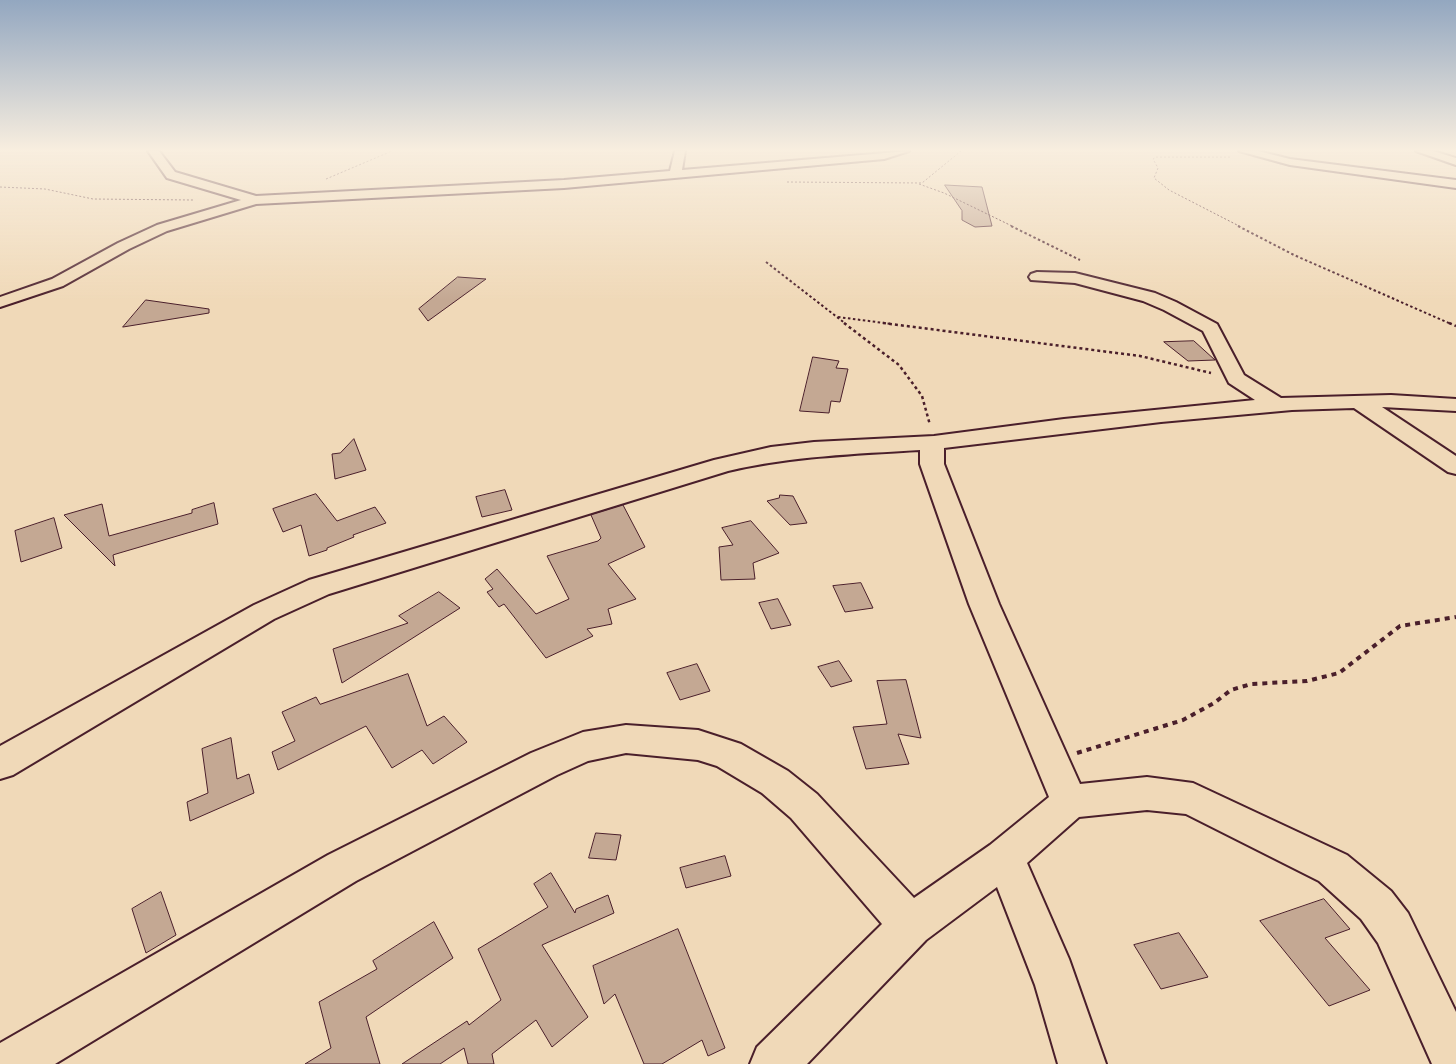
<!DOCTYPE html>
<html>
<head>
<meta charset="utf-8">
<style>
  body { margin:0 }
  canvas { display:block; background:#f0d9b8 }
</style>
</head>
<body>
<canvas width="1456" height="1064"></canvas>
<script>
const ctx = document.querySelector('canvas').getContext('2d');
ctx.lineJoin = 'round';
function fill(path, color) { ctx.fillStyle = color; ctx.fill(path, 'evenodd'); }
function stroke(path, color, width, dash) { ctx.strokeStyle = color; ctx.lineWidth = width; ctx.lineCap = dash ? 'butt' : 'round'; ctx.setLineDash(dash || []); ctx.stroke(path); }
const building = new Path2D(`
  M945,185L982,187L992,226L975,227L962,220V211Z
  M458,277L486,279L428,321L419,309Z
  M146,300L209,309V313L123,327Z
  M1194,341L1215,360L1188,361L1164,342Z
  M813,357L839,361L836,368L848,369L840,402L831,401L829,413L800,411Z
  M354,439L366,470L335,479L332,454L340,453Z
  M505,490L512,510L482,517L476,497Z
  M316,494L337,521L375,507L386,523L353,535L354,537L327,548V550L309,556L301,525L283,532L273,509Z
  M780,495L793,496L807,523L790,525L767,501L779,498Z
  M214,503L218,524L116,554L113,555L115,566L64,515L102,504L109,536L192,513V510Z
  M623,505L645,547L608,564L636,599L608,609L612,624L587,629L593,636L546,658L504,604L499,607L487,592L493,589L485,579L497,569L536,614L569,599L547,556L598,541L601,538L591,515Z
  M54,518L62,548L21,562L15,531Z
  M751,521L779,553L753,563L755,579L721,580L719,547L733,545L722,528Z
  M861,583L873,608L845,612L833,586Z
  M439,592L460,608L342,683L333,649L408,623L399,616Z
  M778,599L791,625L771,629L759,603Z
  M839,661L852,681L831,687L818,667Z
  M697,664L710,691L680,700L667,673Z
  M408,674L427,726L444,716L467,742L433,764L422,750L392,768L366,726L278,770L272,752L295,741L282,712L316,697L320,704Z
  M906,680L921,738L898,734L909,764L866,769L853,727L887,724L877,681Z
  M231,738L237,779L249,774L254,793L190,821L187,802L208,793L202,749Z
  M596,833L621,835L616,860L589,858Z
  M725,856L731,876L686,888L680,868Z
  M551,873L575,913L576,909L608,895L614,913L542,945L588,1017L552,1047L536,1020L492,1054L494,1064H468L464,1048L440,1064H402L467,1021L469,1025L501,1000L478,949L548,907L534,884Z
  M161,892L176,935L146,953L132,909Z
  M1324,899L1350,929L1325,938L1370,990L1329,1006L1260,921Z
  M434,922L453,958L366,1017L380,1064H305L331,1048L319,1002L377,969L373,961Z
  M678,929L725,1048L708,1056L702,1040L662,1064H644L615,994L604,1004L593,966Z
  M1179,933L1208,977L1161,989L1134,945Z`);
const pathFar3 = new Path2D(`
  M1230,157H1156L1153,159L1158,168L1154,178L1169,190L1241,227
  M326,179L392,151
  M787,182L922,183L961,151
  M919,184L944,193L1014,227
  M0,187L45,189L93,199L193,200`);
const pathFar2 = new Path2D(`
  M1011,226L1080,260
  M1238,226L1294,255L1451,324
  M766,262L846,324
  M838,317L892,324`);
const pathFar1 = new Path2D(`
  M844,323L899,365L922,396L930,425
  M883,323L1140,356L1211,373
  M1449,323L1456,326`);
const path = new Path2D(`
  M1077,753L1183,720L1214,703L1231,690L1251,684L1307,681L1339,673L1400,626L1456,617`);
const minor = new Path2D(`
  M148,151H159L175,172L256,196L564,180L670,171L675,151H685L682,170L909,151L884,159L564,188L256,204L167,231L129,249L63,286L0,307V297L52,279L118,243L157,225L241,200L167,178Z
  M1239,151H1258L1290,159L1456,180V188L1290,165Z
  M1416,151H1433L1456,158V165Z
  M1037,272L1075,273L1155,293L1176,302L1217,324L1244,375L1281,398L1391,395L1456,399V411L1382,407L1456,456V474L1448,472L1354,408L1292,410L1161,422L944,448V464L999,604L1080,784L1147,777L1193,783L1347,855L1391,891L1408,913L1456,1012V1064H1432L1378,943L1361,919L1319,881L1186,814L1147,810L1079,817L1027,863L1069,959L1106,1064H1058L1035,985L997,887L926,940L807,1064H750L757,1047L882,924L791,818L762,793L717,766L698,760L626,753L588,761L557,775L356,881L55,1064H0V1043L328,855L531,753L583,732L626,725L698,730L741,744L788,771L817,794L914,898L990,845L1049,797L969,604L920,464V450C855,454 792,456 728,471L329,594L274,619L13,775L0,779V746L254,605L309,580L714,460L771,447L814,442L934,436L1064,419L1255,400L1229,383L1203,331L1164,310L1143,301L1075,283L1031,280L1029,277L1031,274Z`);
fill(building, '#c4a893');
stroke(building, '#4a1f2b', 1);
stroke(minor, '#4a1f2b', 4);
stroke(pathFar3, '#4a1f2b', 1, [2, 2]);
stroke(pathFar2, '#4a1f2b', 2, [2.5, 2.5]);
stroke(pathFar1, '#4a1f2b', 2.5, [3, 3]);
stroke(path, '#4a1f2b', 4, [5, 5]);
fill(minor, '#f0d9b8');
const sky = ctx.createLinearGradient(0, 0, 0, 300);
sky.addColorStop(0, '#93a7c0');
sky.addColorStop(0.5, '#f8eedf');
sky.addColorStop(1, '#f8eedf00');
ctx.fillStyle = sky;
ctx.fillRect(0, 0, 1456, 300);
</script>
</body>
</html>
